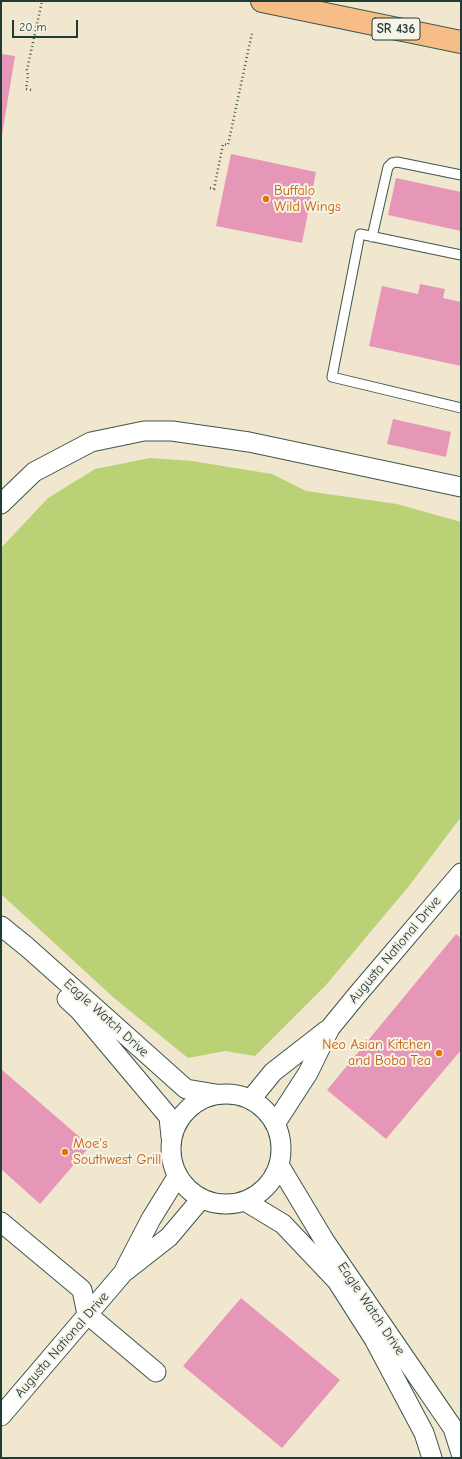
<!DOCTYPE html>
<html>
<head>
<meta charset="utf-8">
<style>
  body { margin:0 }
  #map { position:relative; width:462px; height:1459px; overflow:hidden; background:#f1e7cf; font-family:"Comic Neue",sans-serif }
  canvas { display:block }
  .frame { position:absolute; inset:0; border:2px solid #1f3d34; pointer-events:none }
  .scale { position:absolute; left:12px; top:20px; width:66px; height:18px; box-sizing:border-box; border:2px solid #1f3d34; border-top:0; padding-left:5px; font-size:12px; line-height:14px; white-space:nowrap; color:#1f3d34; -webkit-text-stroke:3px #f7f3e8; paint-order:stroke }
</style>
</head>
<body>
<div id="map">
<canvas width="462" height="1459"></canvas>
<div class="frame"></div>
<div class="scale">20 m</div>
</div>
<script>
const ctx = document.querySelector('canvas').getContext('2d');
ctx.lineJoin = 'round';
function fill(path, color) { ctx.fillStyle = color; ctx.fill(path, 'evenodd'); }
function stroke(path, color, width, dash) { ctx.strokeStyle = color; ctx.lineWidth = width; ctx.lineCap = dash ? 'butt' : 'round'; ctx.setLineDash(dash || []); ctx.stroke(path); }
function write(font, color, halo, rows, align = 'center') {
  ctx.font = font + ' "Comic Neue",sans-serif'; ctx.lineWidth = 4; ctx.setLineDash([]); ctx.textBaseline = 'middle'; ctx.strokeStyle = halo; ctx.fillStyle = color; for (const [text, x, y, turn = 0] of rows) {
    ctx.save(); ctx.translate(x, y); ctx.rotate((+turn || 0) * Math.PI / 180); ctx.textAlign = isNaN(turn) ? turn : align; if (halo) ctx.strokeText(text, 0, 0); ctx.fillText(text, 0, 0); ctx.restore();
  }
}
const green = new Path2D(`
  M150,458L192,461L272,474L306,491L397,504L461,522V817L409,886L326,985L255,1056L225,1051L188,1058L114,998L1,894V548L48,498L95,469Z`);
const building = new Path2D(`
  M1,54L15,56L2,135H1Z
  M231,154L316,172L302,243L216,226Z
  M396,178L461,192V231L388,215Z
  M420,284L445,289L443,298L461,302V366L369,346L382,286L418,294Z
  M393,419L451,432L446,457L387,444Z
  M456,934L461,938V1050L386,1139L327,1090Z
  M1,1069L90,1146L40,1204L1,1169Z
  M241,1298L340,1380L282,1448L183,1366Z`);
const path = new Path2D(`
  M31,90L26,89L28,76L27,70L42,1
  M210,188L214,189L223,144L228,145L252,33`);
const service = new Path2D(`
  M372,237L388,167L392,163L397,162L461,175
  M461,255L360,234L332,377L461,408`);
const minor = new Path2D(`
  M1,504L34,472L91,442L144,431H172L249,442L461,487
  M1,926L27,947L186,1089L216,1094
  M67,999L79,1010L169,1117L171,1137
  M171 1149a55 55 0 1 1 110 0a55 55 0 1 1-110 0Z
  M251,1099L273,1072L327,1030
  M275,1124L308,1073L330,1028L357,995L461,873
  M279,1165L324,1240L453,1428L461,1453
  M245,1201L283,1224L337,1281L374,1339L424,1433L432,1458
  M1,1222L80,1288L82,1290L87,1314L156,1372
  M125,1269L151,1219L177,1177
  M1,1416L123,1273L169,1237L201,1199`);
const primary = new Path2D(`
  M262,1L461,42`);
const markers = [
  [266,199,4,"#e8710a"],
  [439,1053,4,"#e8710a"],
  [65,1152,4,"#e8710a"]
];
const shields = [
  [396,29,48]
];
const shieldNames = [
  ["SR 436",396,29]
];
const foodNames = [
  ["Buffalo",274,191],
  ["Wild Wings",274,207],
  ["Neo Asian Kitchen",431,1045,"right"],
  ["and Boba Tea",431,1061,"right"],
  ["Moe's",73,1144],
  ["Southwest Grill",73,1160]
];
const streetNames = [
  ["Augusta National Drive",395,950,-50],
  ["Eagle Watch Drive",106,1018,42],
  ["Eagle Watch Drive",371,1309,56],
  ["Augusta National Drive",62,1345,-49]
];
fill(green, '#bad176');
fill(building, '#e697b8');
stroke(service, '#3e564b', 11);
stroke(minor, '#3e564b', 21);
stroke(primary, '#3e564b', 24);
stroke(path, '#3e564b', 2.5, [1, 3]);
stroke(service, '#fff', 9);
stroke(minor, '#fff', 19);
stroke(primary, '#f6be86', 22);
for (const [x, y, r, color] of markers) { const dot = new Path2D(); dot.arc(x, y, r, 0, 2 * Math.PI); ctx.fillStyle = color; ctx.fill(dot); stroke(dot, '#f7f3e8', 1.5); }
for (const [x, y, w] of shields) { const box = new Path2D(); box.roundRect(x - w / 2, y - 11, w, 22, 3); ctx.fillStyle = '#f7f3e8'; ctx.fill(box); stroke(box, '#1f3d34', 1); }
write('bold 13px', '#1f3d34', null, shieldNames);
write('14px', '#c56008', '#f7f3e8', foodNames, 'left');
write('14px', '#1f3d34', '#f7f3e8', streetNames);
</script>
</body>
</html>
